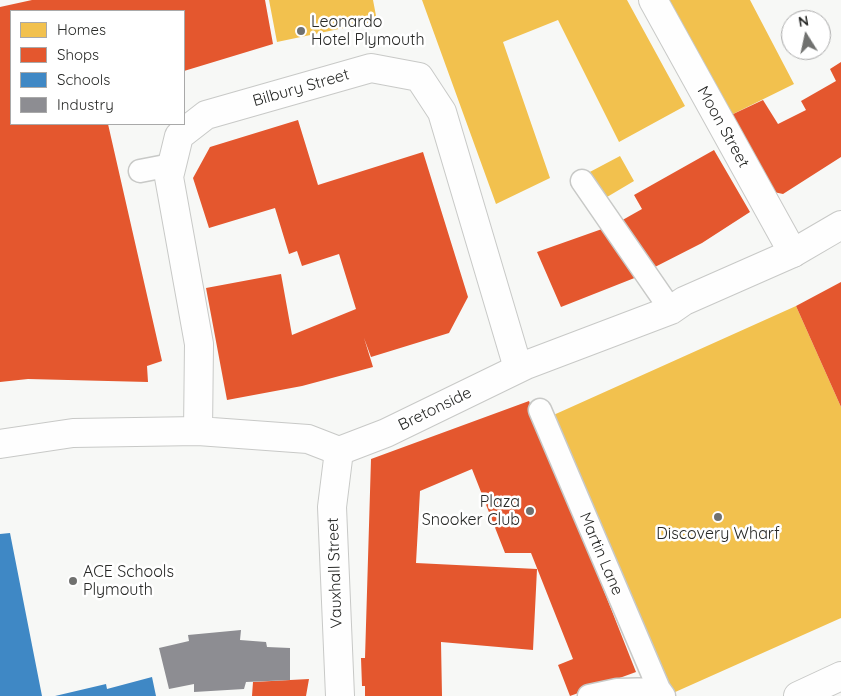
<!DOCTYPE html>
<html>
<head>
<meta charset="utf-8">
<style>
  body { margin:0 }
  #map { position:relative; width:841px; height:696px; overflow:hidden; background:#f7f8f6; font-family:Quicksand,sans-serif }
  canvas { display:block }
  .legend { position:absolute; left:10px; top:10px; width:175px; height:115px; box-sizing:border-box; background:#fff; border:1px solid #a9a9a9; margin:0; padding:6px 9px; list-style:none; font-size:15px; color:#282927 }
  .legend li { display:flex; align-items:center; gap:10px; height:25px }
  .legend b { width:25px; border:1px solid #a9a9a9 }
  .north { position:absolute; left:781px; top:10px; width:50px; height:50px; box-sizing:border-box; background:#fff; border:1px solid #a9a9a9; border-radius:50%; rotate:350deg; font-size:14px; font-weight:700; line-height:20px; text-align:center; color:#282927 }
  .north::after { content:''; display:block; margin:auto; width:18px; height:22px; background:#70716f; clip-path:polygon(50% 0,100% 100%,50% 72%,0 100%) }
</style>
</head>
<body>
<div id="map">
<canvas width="841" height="696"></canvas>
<ul class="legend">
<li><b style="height:14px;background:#f2c14e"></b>Homes</li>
<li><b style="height:14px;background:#e4572e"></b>Shops</li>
<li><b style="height:14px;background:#3f88c5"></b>Schools</li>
<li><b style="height:14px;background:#8d8d92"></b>Industry</li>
</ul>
<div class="north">N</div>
</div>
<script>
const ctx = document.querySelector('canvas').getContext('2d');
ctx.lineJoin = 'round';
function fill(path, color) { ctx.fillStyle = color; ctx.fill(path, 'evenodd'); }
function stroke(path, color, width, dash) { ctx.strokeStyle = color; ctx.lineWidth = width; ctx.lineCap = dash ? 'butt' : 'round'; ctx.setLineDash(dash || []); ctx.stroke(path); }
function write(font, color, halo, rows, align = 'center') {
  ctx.font = font + ' Quicksand,sans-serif'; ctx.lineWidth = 5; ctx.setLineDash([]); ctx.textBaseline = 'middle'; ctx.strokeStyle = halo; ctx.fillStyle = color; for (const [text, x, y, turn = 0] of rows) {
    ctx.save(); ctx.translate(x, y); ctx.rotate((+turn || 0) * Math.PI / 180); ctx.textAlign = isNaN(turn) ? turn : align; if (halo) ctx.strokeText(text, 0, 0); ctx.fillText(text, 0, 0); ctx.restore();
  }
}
const homes = new Path2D(`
  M269,0H373L377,21L277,42Z
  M422,0H627L685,106L619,142L558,20L503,42L550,178L496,204Z
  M659,0H750L794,84L729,116Z
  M620,156L634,181L602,200L586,174Z
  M796,306L841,407V618L673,693L549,417Z`);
const shops = new Path2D(`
  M32,0H265L273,44L184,71V11H11V124H108L162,361L147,366L148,382L28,379L0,382V7Z
  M841,62V157L783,194L769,191L729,116L763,100L778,124L806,110L801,101L836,81L830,69Z
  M298,120L318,185L423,152L468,297L449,333L371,357L364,338L373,367L302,386L227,400L206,288L281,274L292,335L356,309L339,254L302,266L297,251L289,254L275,208L209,228L193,178L210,147Z
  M714,150L750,212L702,243L651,269L619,222L642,209L634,195Z
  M602,229L637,277L561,307L537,252Z
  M841,282V407L796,306Z
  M529,401L636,672L570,696L558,665L573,659L531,553H505L472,469L420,491L416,563L537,569L533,650L441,642L442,696H365V686H362L361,658H365L371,459Z
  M309,679L306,696H252L253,682Z`);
const schools = new Path2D(`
  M10,533L42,696H0V534Z
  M152,677L156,696H55L106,684L107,689Z`);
const industry = new Path2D(`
  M241,630L240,640L266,642L267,647L290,648V680L246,682L244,689L194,692V684L169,689L159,648L189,641L188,635Z`);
const lane = new Path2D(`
  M140,171L171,165
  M582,181L671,310
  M540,410L659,689L664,696
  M589,696L617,690L659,689`);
const street = new Path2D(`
  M653,0L793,253
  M198,431L199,344L169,177L179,136L206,115L371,68L419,77L442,112L518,368
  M0,444L73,433L198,431L308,439L339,451
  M798,696L841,676`);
const secondary = new Path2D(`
  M340,696L332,507L339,451L386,433L526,365L671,310L684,301L793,253L841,225`);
const markers = [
  [301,31,5,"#70716f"],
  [530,511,5,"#70716f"],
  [718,517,5,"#70716f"],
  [73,581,5,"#70716f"]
];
const poiNames = [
  ["Leonardo",311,22],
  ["Hotel Plymouth",311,40],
  ["Plaza",520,502,"right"],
  ["Snooker Club",520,520,"right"],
  ["Discovery Wharf",718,534,"center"],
  ["ACE Schools",83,572],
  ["Plymouth",83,590]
];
const streetNames = [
  ["Bilbury Street",301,88,-16],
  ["Moon Street",723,127,61],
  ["Bretonside",435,409,-26],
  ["Martin Lane",601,554,67],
  ["Vauxhall Street",335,573,-92]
];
fill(homes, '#f2c14e');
fill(shops, '#e4572e');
fill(schools, '#3f88c5');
fill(industry, '#8d8d92');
stroke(lane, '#c8c9c7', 25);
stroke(street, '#c8c9c7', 30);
stroke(secondary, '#c8c9c7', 30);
stroke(lane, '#fefefe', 22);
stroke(street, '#fefefe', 28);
stroke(secondary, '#fefefe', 28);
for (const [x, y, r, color] of markers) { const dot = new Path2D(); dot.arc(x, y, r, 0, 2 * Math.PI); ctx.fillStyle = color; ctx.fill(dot); stroke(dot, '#fff', 2); }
write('16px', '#282927', '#fff', poiNames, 'left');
write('16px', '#282927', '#fff', streetNames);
</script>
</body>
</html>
